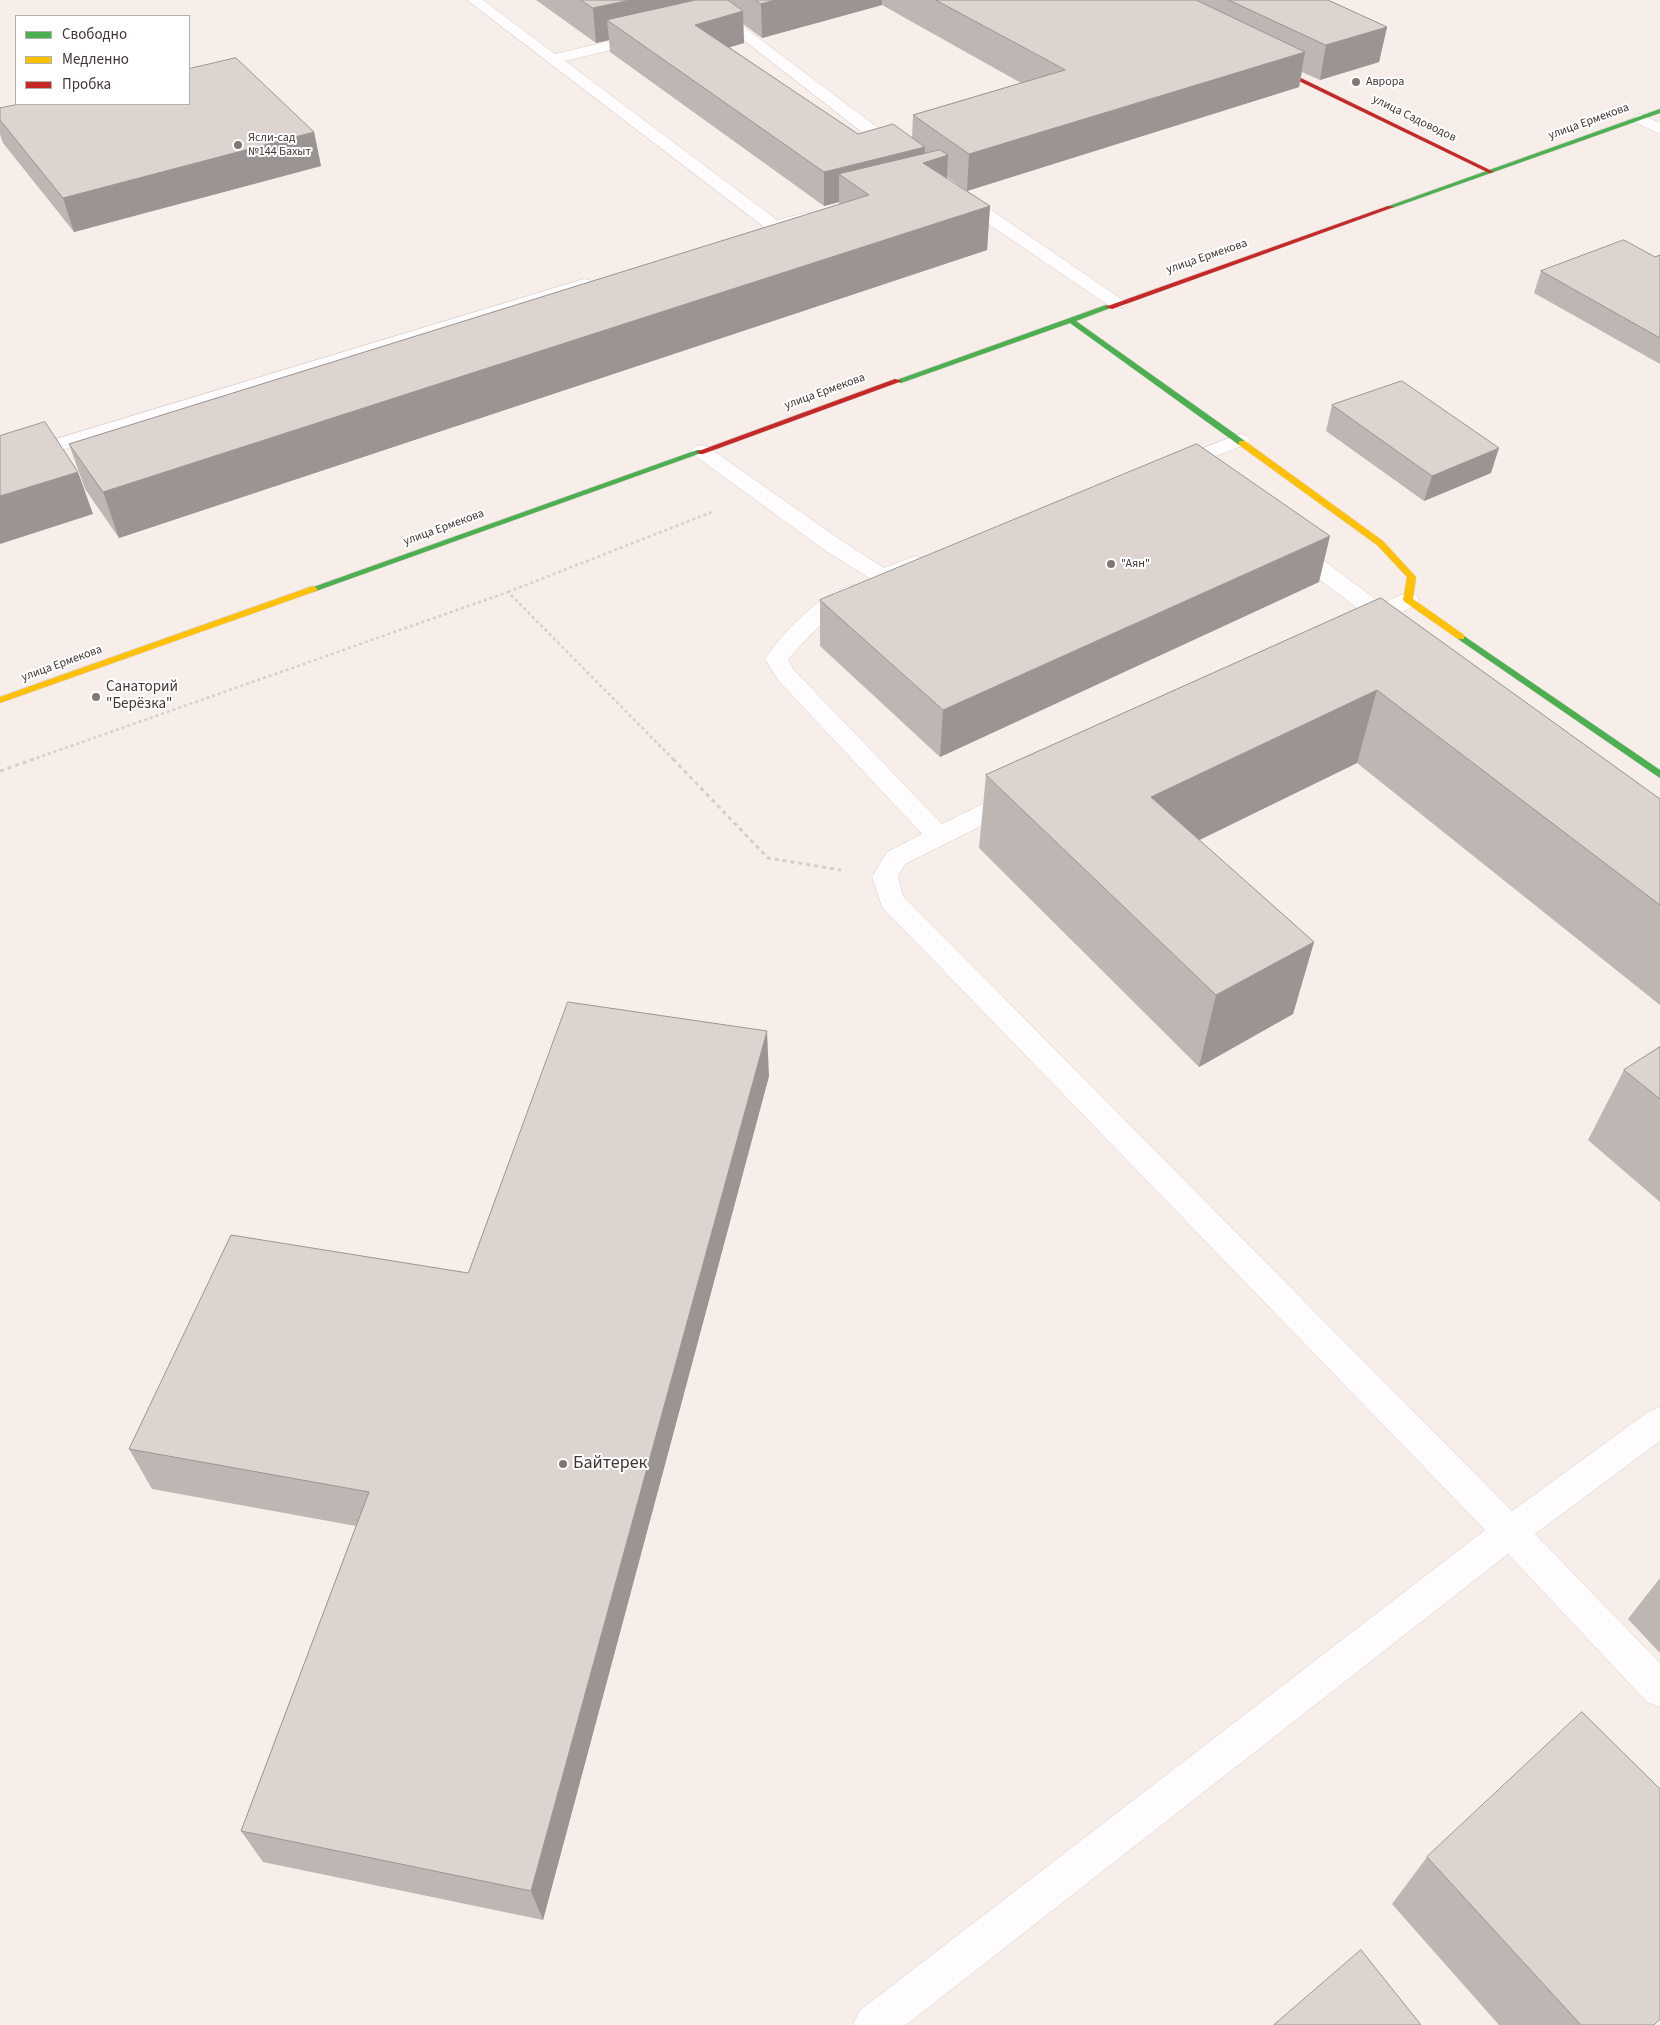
<!DOCTYPE html>
<html>
<head>
<meta charset="utf-8">
<style>
  body { margin:0 }
  #map { position:relative; width:1660px; height:2025px; overflow:hidden; background:#f7eeea; font-family:"Source Sans 3",sans-serif }
  canvas { display:block }
  .legend { position:absolute; left:15px; top:15px; width:175px; height:90px; box-sizing:border-box; background:#fff; border:1px solid #b3afad; margin:0; padding:6px 9px; list-style:none; font-size:15px; color:#413732 }
  .legend li { display:flex; align-items:center; gap:10px; height:25px }
  .legend b { width:25px; border:1px solid #b3afad }
</style>
</head>
<body>
<div id="map">
<canvas width="1660" height="2025"></canvas>
<ul class="legend">
<li><b style="height:6px;background:#4caf50"></b>Свободно</li>
<li><b style="height:6px;background:#ffc107"></b>Медленно</li>
<li><b style="height:6px;background:#c62828"></b>Пробка</li>
</ul>
</div>
<script>
const ctx = document.querySelector('canvas').getContext('2d');
ctx.lineJoin = 'round';
function stroke(path, color, width, dash) { ctx.strokeStyle = color; ctx.lineWidth = width; ctx.lineCap = dash ? 'butt' : 'round'; ctx.setLineDash(dash || []); ctx.stroke(path); }
function fill(path, color) { ctx.fillStyle = color; ctx.fill(path, 'evenodd'); }
function write(font, color, halo, rows, align = 'center') {
  ctx.font = font + ' "Source Sans 3",sans-serif'; ctx.lineWidth = 4; ctx.setLineDash([]); ctx.textBaseline = 'middle'; ctx.strokeStyle = halo; ctx.fillStyle = color; for (const [text, x, y, turn = 0] of rows) {
    ctx.save(); ctx.translate(x, y); ctx.rotate((+turn || 0) * Math.PI / 180); ctx.textAlign = isNaN(turn) ? turn : align; if (halo) ctx.strokeText(text, 0, 0); ctx.fillText(text, 0, 0); ctx.restore();
  }
}
const pathFar1 = new Path2D(`
  M508,592L712,512
  M31,760L508,592L674,760`);
const path = new Path2D(`
  M673,759L768,858L841,870
  M0,771L34,759`);
const lane = new Path2D(`
  M467,0H483L555,54L647,32L652,34L655,37L652,40L565,61L777,220L809,212L815,213L818,217L815,221L774,231L768,230Z
  M692,0H708L906,149L908,153L906,157H894Z
  M1640,114L1660,123V134L1634,122L1632,119Z
  M959,191L965,192L1127,303L1125,307H1111L953,200L950,196L953,192Z
  M584,279L590,280L593,284L590,288L0,469V456Z
  M1240,434L1247,436L1250,440L1247,444L1180,470L1173,472L1166,470L1163,466L1166,462Z
  M701,445L708,447L842,541L884,568L915,556L923,558L926,563L923,568C908,573 890,585 874,581L826,551L694,455L691,451L694,447Z
  M1291,541L1299,542L1382,604L1400,595L1408,593L1416,595L1419,600L1416,605L1368,629L1360,631L1352,629L1349,624L1352,619L1364,613L1283,552L1280,547L1283,542Z
  M852,585L860,587L863,592L860,597C832,613 809,634 788,660L794,670L942,824L1007,792L1016,790L1025,792L1028,798L1025,804L905,864L898,877L903,896L1512,1511L1648,1412L1660,1407V1441L1535,1534L1660,1663V1707L1647,1702L1508,1554L906,2025H853L859,2011L1485,1530L882,907L872,877L887,852L922,834L778,680L765,659C782,633 821,593 852,585Z`);
const fast = new Path2D(`
  M1660,109V113L1392,208L1386,207Z
  M1106,305L1113,307L1076,321L1245,441V445H1239L1070,323L901,383L894,381Z
  M697,450H700L704,452L316,591L313,592L308,589Z
  M1461,634L1660,770V778L1458,639L1456,637Z`);
const slow = new Path2D(`
  M1239,441H1245L1383,541L1416,577L1413,599L1464,635V639H1458L1405,602L1403,600L1407,577L1377,545L1239,445Z
  M313,586L318,589L316,591L0,703V697Z`);
const jam = new Path2D(`
  M1266,63H1270L1494,172L1489,173L1266,65Z
  M1388,206L1394,207L1112,309L1105,307Z
  M895,379L902,381L703,454H700L696,452Z`);
const wall = new Path2D(`
  M536,0H1328L1387,27L1379,62L1320,80L1302,72L1299,87L967,191L947,177V179L990,206L987,250L119,538L85,489L69,444L839,205V202L824,206L610,52L609,40L596,43ZM882,5L1021,83L913,115L912,138L858,134L729,47L744,43L743,24L762,38Z
  M0,108L314,132L321,166L74,232L3,143L0,134Z
  M1660,255V364L1534,293L1541,271L1655,257Z
  M1332,405L1491,473L1424,501L1326,431Z
  M1319,582L940,757L820,646V600Z
  M1381,598L1660,799V1005L1357,763L1199,840L1314,942L1293,1014L1199,1067L979,848L986,775Z
  M1660,1047V1202L1588,1140L1624,1070Z
  M769,1076L543,1920L263,1862L241,1831L356,1526L152,1489L129,1449L468,1273Z
  M1660,1578V1653L1628,1619Z
  M1427,1857L1654,2025H1499L1392,1904Z`);
const shadedWall = new Path2D(`
  M630,0H708L607,20L609,40L596,43L593,8Z
  M775,0H882V5L762,38L761,4Z
  M743,11L744,43L697,57L695,25Z
  M1387,27L1379,62L1320,80L1326,45Z
  M1305,52L1299,87L967,191L969,154Z
  M314,132L321,166L74,232L63,198Z
  M925,147L924,163L948,155L946,198L839,174V202L824,206V172Z
  M990,206L987,250L119,538L103,492Z
  M1499,448L1491,473L1424,501L1432,476Z
  M78,472L93,514L0,544V496Z
  M1330,536L1319,582L940,757L943,710Z
  M1377,690L1357,763L1138,870L1151,797Z
  M1314,942L1293,1014L1199,1067L1216,995Z
  M767,1031L769,1076L543,1920L531,1891Z`);
const building = new Path2D(`
  M581,0H630L593,8Z
  M696,0H728L743,11L695,25L858,134L893,124L925,147L824,172L607,20Z
  M756,0H775L761,4Z
  M936,0H1196L1305,52L969,154L913,115L1065,70Z
  M1229,0H1328L1387,27L1326,45Z
  M236,58L314,132L63,198L0,120V108L19,104H189V69Z
  M940,150L948,155L923,163L990,206L103,492L69,444L869,195L839,174Z
  M1624,240L1655,257L1660,255V338L1541,271Z
  M1402,381L1499,448L1432,476L1332,405Z
  M45,422L78,472L0,496V436Z
  M1197,444L1330,536L943,710L820,600Z
  M1381,598L1660,799V905L1377,690L1151,797L1314,942L1216,995L986,775Z
  M568,1002L767,1031L531,1891L241,1831L369,1492L129,1449L231,1235L468,1273Z
  M1660,1047V1099L1624,1070Z
  M1582,1712L1660,1789V2019L1654,2025H1581L1427,1857Z
  M1361,1950L1421,2025H1274Z`);
const markers = [
  [1356,82,5,"#817772"],
  [238,145,5,"#817772"],
  [1111,564,5,"#817772"],
  [96,697,5,"#817772"],
  [563,1464,5,"#817772"]
];
const farPoinames = [
  ["Аврора",1366,82],
  ["Ясли-сад",248,138],
  ["№144 Бахыт",248,152],
  ["\"Аян\"",1121,564]
];
const farStreetnames = [
  ["улица Садоводов",1414,119,26],
  ["улица Ермекова",1589,122,-20],
  ["улица Ермекова",1207,257,-19],
  ["улица Ермекова",825,392,-20],
  ["улица Ермекова",444,528,-20],
  ["улица Ермекова",62,664,-20]
];
const poiNames = [
  ["Санаторий",106,688],
  ["\"Берёзка\"",106,705]
];
const nearPoinames = [
  ["Байтерек",573,1464]
];
stroke(lane, '#d5ccc8', 1);
stroke(fast, '#d5ccc8', 1);
stroke(slow, '#d5ccc8', 1);
stroke(jam, '#d5ccc8', 1);
stroke(pathFar1, '#d4cfce', 2.5, [3, 3]);
stroke(path, '#d4cfce', 3, [4, 4]);
fill(lane, '#fefcfc');
fill(fast, '#4caf50');
fill(slow, '#ffc107');
fill(jam, '#c62828');
fill(wall, '#beb6b3');
fill(shadedWall, '#9b9492');
fill(building, '#ddd4d0');
stroke(building, '#9b9492', 1);
for (const [x, y, r, color] of markers) { const dot = new Path2D(); dot.arc(x, y, r, 0, 2 * Math.PI); ctx.fillStyle = color; ctx.fill(dot); stroke(dot, '#fff', 2); }
write('12px', '#413732', '#fff', farPoinames, 'left');
write('12px', '#413732', '#fff', farStreetnames);
write('15px', '#413732', '#fff', poiNames, 'left');
write('18px', '#413732', '#fff', nearPoinames, 'left');
</script>
</body>
</html>
